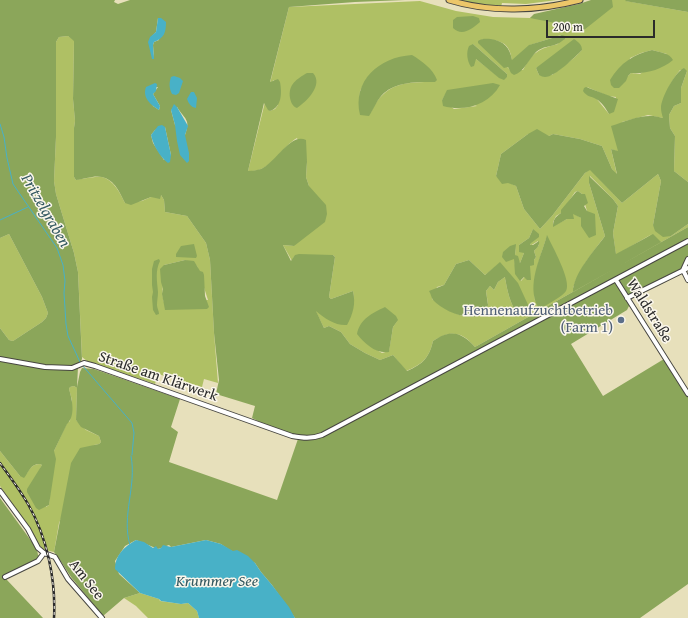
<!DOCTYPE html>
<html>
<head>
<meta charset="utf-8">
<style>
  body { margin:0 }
  #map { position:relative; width:688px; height:618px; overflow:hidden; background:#e7e0bb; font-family:"Gentium Book Plus",serif }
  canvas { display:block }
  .scale { position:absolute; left:546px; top:20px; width:109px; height:18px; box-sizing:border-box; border:2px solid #2b2b2b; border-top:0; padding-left:5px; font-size:12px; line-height:14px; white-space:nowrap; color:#2b2b2b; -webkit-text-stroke:3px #fbf7ec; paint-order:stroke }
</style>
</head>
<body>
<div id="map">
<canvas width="688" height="618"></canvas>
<div class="scale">200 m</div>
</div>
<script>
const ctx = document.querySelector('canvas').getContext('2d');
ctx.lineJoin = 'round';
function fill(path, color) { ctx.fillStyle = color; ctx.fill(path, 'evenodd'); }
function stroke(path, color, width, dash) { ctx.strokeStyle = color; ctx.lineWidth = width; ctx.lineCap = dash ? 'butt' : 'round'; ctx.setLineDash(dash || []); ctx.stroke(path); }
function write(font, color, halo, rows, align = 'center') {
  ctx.font = font + ' "Gentium Book Plus",serif'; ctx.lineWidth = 3; ctx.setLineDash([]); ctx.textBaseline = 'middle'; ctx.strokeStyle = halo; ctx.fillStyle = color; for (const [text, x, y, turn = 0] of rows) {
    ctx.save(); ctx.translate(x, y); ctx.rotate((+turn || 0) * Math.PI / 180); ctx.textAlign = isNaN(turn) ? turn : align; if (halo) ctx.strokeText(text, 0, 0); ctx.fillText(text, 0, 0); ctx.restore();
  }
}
const green = new Path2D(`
  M456,0H557L526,4L502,3L501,7L475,4Z
  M602,0H626V1L688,12V182L674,171L675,136L670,128L669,115L674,106L681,103V88L687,71L680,70C666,88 665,96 663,118L648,115L622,122L619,152L611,149L617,175L612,169L602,146L580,139L553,134L549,136L528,134L501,154L496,176L516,186L524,209L540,229L552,216L585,173L590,169L622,203L658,174L661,181L653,225L671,236L688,224V227L475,347C462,331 450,330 433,341C429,358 423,364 406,371L393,355L380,360L365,353L350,344L341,332L329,326L324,328L315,310L354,298L353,291L331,299L329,297L335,257L333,255L294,257L292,261L283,245L294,246L309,186L306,177L307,162L297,138C283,146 276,163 261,169C257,171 252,171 248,171L265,102L270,111L275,109L278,105L274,80L270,83L289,7L420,1L456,11L493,17L530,18L537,14L547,21L575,25L584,30ZM561,35L558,44C538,49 533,52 523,70H510L482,39C499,40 510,41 512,61L530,45ZM473,44L507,74V77L500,78L476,59ZM582,50L574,58L552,75H539L536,68ZM652,50L667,54L640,74L631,73L628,76L630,58L641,53ZM367,78L435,82C406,82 385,82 371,112L359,107L360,91ZM587,87L608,96L616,97L609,114ZM445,95L477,106L454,109L442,100ZM590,176L613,199L618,206L613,233L616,255L652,234L573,288C579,269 592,253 605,236L589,183ZM578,191L582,194L587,211L582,221L581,218L573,213L567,219L553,226V222L556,216L561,213L575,192ZM533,229L530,246L538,241L539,245L534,251L536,257L530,266V271L521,281C513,270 514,257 516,244L515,255L520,263L524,253L519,245L529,238ZM547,236L535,301C532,278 540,257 547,236ZM469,260L485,275L500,263L518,315C510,304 507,290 505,277L498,282L494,290L490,286L486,291L488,304L462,316L448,310L432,299L437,287L444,285L456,264ZM398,320L393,327L389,351L382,353L375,349Z
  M68,36L74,40L73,99L75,121L74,128V177L76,180C83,179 96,176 102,177C114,180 120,193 125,203L142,201L151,197L161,195L164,200L165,212L187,216L206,243L210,260L214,333L218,383L204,379L202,387L158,374L155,384L87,361L82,357L78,272L74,253L56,194L54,181L56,137V42L59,37ZM185,260L197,266L208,300L164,302C161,295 164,274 164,265Z
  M9,234L42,297L48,313L46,318L42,322L13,341L9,340L0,328V238Z
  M74,386L77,388L76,420L86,430L99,436L101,442L99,444L94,445L59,523L54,552L45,550L42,549L28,526L0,486V451L20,476L27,473C30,468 33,464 40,464L42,465L40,469L46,507L49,505L54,451L67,423L70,421L72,400L69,389L70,387Z
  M140,593L159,599L160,601L181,604L188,603L197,611L199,618H148L136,606L124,598Z`);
const forest = new Path2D(`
  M0,0H115L114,2L118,4L130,0H405L355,2L289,7L270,82L278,79L280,82C282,93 282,107 270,111L268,110L264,103L248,171C252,171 257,170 261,169C275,163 291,132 306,140L307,162L306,177L309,186L326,205L327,214L325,222L294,246L283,245L291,261L295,255L299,254L333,255L335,257L329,297L331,299L353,291C356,304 353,314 347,325C336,326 325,319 316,311L324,328L329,326L341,332L350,344L365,353L380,360L393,355L407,371C423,364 429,358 433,341C451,329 461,332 475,347L688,227V266L628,297L631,302L627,310L571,344L603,396L664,359L688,397V584L640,618H295L272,585L261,572L255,563L228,549L221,544L206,540L171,547L169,545L158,549L136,540L125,546L115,561L119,574L140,593L124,598L103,616L71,577L62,563L54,552L71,463L80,448L99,444L101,442L99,436L81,427L76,420L77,388L74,386L70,387L69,389C72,399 76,416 67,424L54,451L56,459L49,505L39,510L36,508L27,492V489L42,465L40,464C30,464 29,472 24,478L20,476L0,451V328L9,340L13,341L42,322L46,318L48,313L42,297L9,234L0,238ZM158,18L159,40L154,42L153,45L154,59L150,38L156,32ZM68,36L74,41L73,99L75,121L74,128V177L76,180C84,179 95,175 102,177C115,180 120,193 125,203L131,205L151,197L160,199L161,195L164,200L165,212L187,216L206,243L210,260L214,333L219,380L216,394L255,406L252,418L266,425L299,436L277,500L169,462L178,432L171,427L180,399L94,369L82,368L80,372L77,387L78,367L82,359L78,272L74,253L56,194L54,181L56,137V42L59,37ZM146,87H158L153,94L160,106L159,110L153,106ZM177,107C185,120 191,119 185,135L175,125L171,110ZM165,127L171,155L164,160L153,143L151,135L155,130Z
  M591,0H612L613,7L584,30L575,25L560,24L530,18L534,14L579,4Z
  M626,0H688V12L625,1Z
  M473,16L479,18L480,22C472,29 462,37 453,28V20L457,17Z
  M562,35L565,36V39C563,40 560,43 557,44C550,47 543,46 536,52C529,59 524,72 514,75L511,73L508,67L504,68L478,43V41C483,38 486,39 491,39C504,41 510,48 512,60L529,45Z
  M574,39C578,42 582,44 582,50C575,57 555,77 545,77C543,77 541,76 539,75L536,68Z
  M473,44L507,74V77L504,80L499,78L476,59L474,66L471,67C467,61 466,52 469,46Z
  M652,50C659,52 670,53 673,60C661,70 646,74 631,73L628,76L626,81L619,88H614L611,85L610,80C620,63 634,54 652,50Z
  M412,55C422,61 433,69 437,80L435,82C419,82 398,81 384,93C377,99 374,109 369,116L360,115C352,81 379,57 412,55Z
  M684,68L687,71L681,88V103L674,106L669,115L670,128L675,136L674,171L688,182V224L671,236L663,237L655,231L653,225L661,181L658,174L622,203L590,170L585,173L552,216L540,229L524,209L516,186L508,183L502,184L496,176L501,154L528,134L537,129L549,136L553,134L580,139L602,146L612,169L617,174L611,149L618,151L611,126C628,120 646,112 663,118C662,115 661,111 661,108C661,98 675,72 684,68Z
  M307,73H313C324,85 306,102 297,108C292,106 291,102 290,98C288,84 297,79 307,73Z
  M493,83L500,85C489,105 465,112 443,106L442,100L447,90Z
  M586,87L618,99L614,112L609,114C606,109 602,102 596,99C591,96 587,97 583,91L584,88Z
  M589,176L613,199L618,206L613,233L616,254L653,234L661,242L573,292C573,274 594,251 605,236L589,183Z
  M578,191L582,194H585L588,203L584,206L587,211L595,214L596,235L589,238L581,226V218L573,214L574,219H567L553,227C553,220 555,217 561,213V210L576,192Z
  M533,229L539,234V237L531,243L530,245H533L539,241C540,245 537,248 534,251L536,257L534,260V265L530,266L531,280H527L524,277L520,281L515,274L514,259L506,262L502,257L503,252L510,246L516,244L515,255L518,256L520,263L524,253L519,252V245L529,238Z
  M547,235C552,246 572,281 566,291C563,296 548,304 543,307H538C526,285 541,257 547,235Z
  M194,244L197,256L196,258L176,257V254L181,246Z
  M159,259L160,261C155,271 157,281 158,292C158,296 157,301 157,305C157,308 159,311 159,314L156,315L153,310L152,297L153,292L152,285V269L154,261Z
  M185,260L194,261L200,271L203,272L204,275L205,296L209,307L207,309L165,310L162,294L163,289L161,282L160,269L164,265Z
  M469,260L485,275L500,262L518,283L530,309L525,314L518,315C510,304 507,290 505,277L498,282L494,290L490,286L486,291L488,305C487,307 485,311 483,313C470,323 443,311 433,300C431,297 431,294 429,291L444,285L456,264Z
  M385,307L396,316L398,320L393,327L389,352C376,354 365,344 357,334C360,319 372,313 385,307Z
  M0,498L37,549L38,555L40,556L34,562L5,576L7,580L43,618H0Z`);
const water = new Path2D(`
  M158,18H161L166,22C166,33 164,38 154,42L153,45L154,59H152L148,42L150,37L156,32Z
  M174,76L180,78L183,81L179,93L176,95L172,94C169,88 169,83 171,77Z
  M155,83L157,84L156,91L153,94L160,106L159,110C151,105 142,98 146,87Z
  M191,92H194L197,98L196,108C191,107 189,104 187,99Z
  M174,104L177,107L188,126L185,135L189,153V161L187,163L180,155L177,141L175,125L171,110Z
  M162,125L165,127L171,155L170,162L168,163C160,157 153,145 151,135L158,126Z
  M136,540L144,542L153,548L156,546L158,549L161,548L163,545L171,547L206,540L221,544L233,551L237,550L248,556L255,563L261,572L272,585L289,607L295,618H199L197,611L188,603L181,604L161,601L159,599L140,593L115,569C115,555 124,547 136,540Z`);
const stream = new Path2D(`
  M0,124L4,137L7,158L13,184L57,248L63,265L65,281L64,293L66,324L68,336L80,362
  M0,220L28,207
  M82,365L132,423L134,433L132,455
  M130,545C121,516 137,486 131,456`);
const minor = new Path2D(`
  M688,259L683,270L688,280
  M616,280L688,394
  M627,298L688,268
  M0,359L45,367L72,368L84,363L95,366L292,436C303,438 311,439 322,435L688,241
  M0,491L28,529L38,548L44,553L55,557L68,579L102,618
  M5,577L38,561L44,553`);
const major = new Path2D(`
  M449,0C491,13 538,11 580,0`);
const rail = new Path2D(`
  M0,463C10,477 20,490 28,504C47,537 56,580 54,618`);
const markers = [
  [621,320,4,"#5c6f8a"]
];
const serviceNames = [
  ["Hennenaufzuchtbetrieb",613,311],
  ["(Farm 1)",613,328]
];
const streetNames = [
  ["Waldstraße",649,311,58],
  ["Straße am Klärwerk",158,377,19],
  ["Am See",86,580,52]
];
const waterNames = [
  ["Pritzelgraben",45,211,60],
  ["Krummer See",217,582]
];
fill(green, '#afc064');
fill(forest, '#8ba65a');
fill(water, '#48b1c7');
stroke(stream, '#48b1c7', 1);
stroke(minor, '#474641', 6);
stroke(major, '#474641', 7);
stroke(minor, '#fff', 4);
stroke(major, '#ecc669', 5);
stroke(rail, '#2b2b2b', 2.5);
stroke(rail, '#fbf7ec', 1, [3]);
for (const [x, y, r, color] of markers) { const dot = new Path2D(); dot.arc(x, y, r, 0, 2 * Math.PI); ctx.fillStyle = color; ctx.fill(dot); stroke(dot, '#fbf7ec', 1.5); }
write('15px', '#4e5e75', '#fbf7ec', serviceNames, 'right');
write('15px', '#2b2b2b', '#fbf7ec', streetNames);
write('italic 16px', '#355a62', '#fbf7ec', waterNames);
</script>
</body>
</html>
